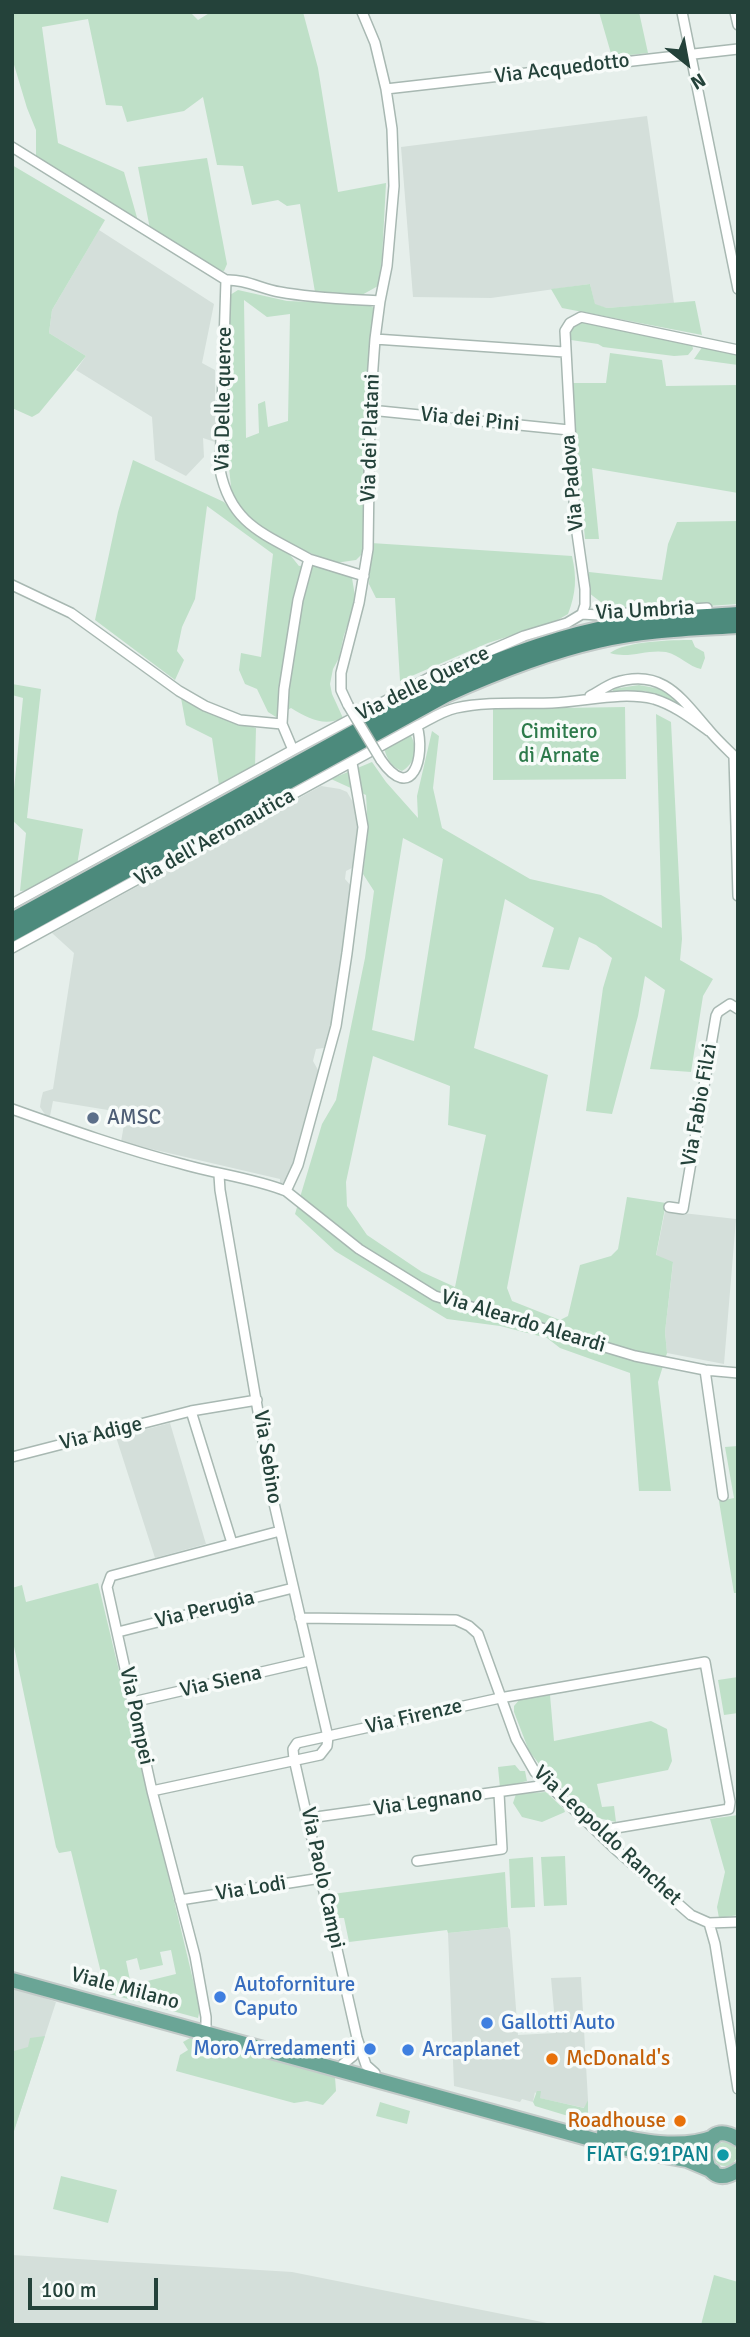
<!DOCTYPE html>
<html>
<head>
<meta charset="utf-8">
<style>
  body { margin:0 }
  #map { position:relative; width:750px; height:2337px; overflow:hidden; background:#e6efeb; font-family:Signika,sans-serif }
  canvas { display:block }
  .frame { position:absolute; inset:0; border:14px solid #24423a; pointer-events:none }
  .north { position:absolute; left:652px; top:28px; width:70px; height:70px; -webkit-text-stroke:5px #f7fbf9; paint-order:stroke; rotate:149deg; font-size:19px; font-weight:700; line-height:28px; text-align:center; color:#24423a }
  .north::after { content:''; display:block; margin:auto; width:24px; height:32px; background:#24423a; clip-path:polygon(50% 0,100% 100%,50% 72%,0 100%) }
  .scale { position:absolute; left:28px; top:2278px; width:130px; height:32px; box-sizing:border-box; border:4px solid #24423a; border-top:0; padding-left:9px; font-size:21px; line-height:24px; white-space:nowrap; color:#24423a; -webkit-text-stroke:5px #f7fbf9; paint-order:stroke }
</style>
</head>
<body>
<div id="map">
<canvas width="750" height="2337"></canvas>
<div class="frame"></div>
<div class="north">N</div>
<div class="scale">100 m</div>
</div>
<script>
const ctx = document.querySelector('canvas').getContext('2d');
ctx.lineJoin = 'round';
function fill(path, color) { ctx.fillStyle = color; ctx.fill(path, 'evenodd'); }
function stroke(path, color, width, dash) { ctx.strokeStyle = color; ctx.lineWidth = width; ctx.lineCap = dash ? 'butt' : 'round'; ctx.setLineDash(dash || []); ctx.stroke(path); }
function write(font, color, halo, rows, align = 'center') {
  ctx.font = font + ' Signika,sans-serif'; ctx.lineWidth = 7; ctx.setLineDash([]); ctx.textBaseline = 'middle'; ctx.strokeStyle = halo; ctx.fillStyle = color; for (const [text, x, y, turn = 0] of rows) {
    ctx.save(); ctx.translate(x, y); ctx.rotate((+turn || 0) * Math.PI / 180); ctx.textAlign = isNaN(turn) ? turn : align; if (halo) ctx.strokeText(text, 0, 0); ctx.fillText(text, 0, 0); ctx.restore();
  }
}
const built = new Path2D(`
  M647,116L674,303L607,308L595,305L590,284L491,298L413,297L401,147Z
  M99,230L214,304L202,363L215,370V442L203,438L204,457L186,476L155,460L152,417L76,370L86,356L49,333L52,310Z
  M321,786L340,789L347,792L358,811L360,826L354,867L346,871L345,879L353,888L331,1028L324,1048L316,1049L313,1061L318,1070L289,1177L284,1183H280V1179L121,1142L126,1113L53,1101L50,1116H46L40,1107L41,1100L43,1092L53,1089L74,953L52,933Z
  M665,1211L736,1219L724,1364L667,1353L665,1332L673,1263L656,1256Z
  M170,1423L206,1544L155,1558L116,1437Z
  M508,1927L510,1930L518,2035L556,2033L551,1978L581,1977L588,2100L585,2108L539,2098L535,2092L533,2102L522,2099L520,2102L454,2086L448,1933Z
  M12,1987L56,2002L12,2137Z
  M12,2255L292,2272L557,2325H12Z`);
const green = new Path2D(`
  M12,12H190L198,20L211,12H303L318,68L338,192L386,183L382,259L378,286L360,296L315,292L300,204L287,206L278,200L252,205L243,166L217,165L203,97L184,111L127,122L122,106L106,105L88,19L42,27L58,143L124,172L138,221L36,156V130L27,108L12,58Z
  M599,12H639L648,53L612,57Z
  M207,158L227,264L224,271L212,270L150,229L138,167Z
  M12,165L105,220L52,310L49,333L86,356L39,413L32,417L12,408Z
  M590,284L595,304L607,308L695,301L702,335L562,308L551,289Z
  M238,290L287,301L367,304L374,308L366,448L365,540L361,555L356,560L335,563L303,550L261,526L244,512L232,496L227,449L228,313L230,295ZM244,300L267,317L290,314L288,421L268,427L265,401L258,404L259,433L246,438Z
  M582,321L692,344L693,349L688,355L674,356L603,347L598,344L571,340L568,334L572,326Z
  M703,346L738,354V365L694,359Z
  M610,353L662,360L666,386L738,385V493L592,468L599,539H585L571,383H606Z
  M133,460L224,502L243,524L257,536L287,551L299,566C318,562 335,568 352,578L356,602L344,635L339,658L333,669L330,684L332,694L343,718C323,727 308,718 291,708L276,717L268,712L257,689L245,684L239,670L241,653L261,657L273,554L207,506L195,599L182,627L177,651L184,660L175,680L95,620L118,512Z
  M738,521V604L614,612L589,593V572L662,580L668,544L677,522Z
  M371,543L572,556C577,578 576,593 568,614L556,621L488,643L400,681L395,598H376L369,584Z
  M692,640L695,647L704,652L705,658L701,669C689,667 680,655 666,652C647,649 629,659 610,653C625,641 673,640 692,640Z
  M12,684L41,689L27,818L83,829L77,865L32,890L20,891L26,833L12,820V810L23,698L12,695Z
  M639,685L666,690L678,700L675,702L645,691H613L612,689Z
  M181,698L225,718L256,728L255,767L219,785L212,738L186,725Z
  M625,707L626,779L493,780V709Z
  M656,714L671,722L682,939L680,960L713,979L703,996L691,1072L650,1069L665,990L645,976L638,1016L612,1114L586,1111L603,988L612,958L596,945L579,937L569,970L542,967L554,928L505,899L474,1048L548,1075L507,1288L512,1301L560,1320L568,1316L580,1265L611,1256L618,1249L627,1197L666,1203L656,1255L673,1262L665,1332L667,1353L658,1382L671,1491H639L630,1373L560,1348L547,1338L500,1326L447,1319L335,1251L295,1214L322,1124L336,1100L365,958L374,891L363,874L368,831L366,795L331,779L372,762L386,782L418,818L417,796L432,731L439,736L433,788L442,828L530,879L601,895L662,928ZM403,838L443,859L414,1041L372,1030ZM373,1056L450,1086L448,1125L486,1135L455,1287L422,1272L367,1235L347,1206L346,1182Z
  M410,734C418,747 416,763 402,771C392,767 387,760 384,748Z
  M738,1446V1593H734L719,1501L734,1498L725,1447Z
  M98,1583L200,2009L198,2018L106,1993L71,1851L59,1853L56,1847L12,1637V1588L22,1585L26,1602ZM171,1950L176,1974L131,1985L126,1961L137,1958L140,1970L163,1965L160,1952Z
  M738,1677V1713L724,1715L718,1680Z
  M550,1695L554,1741L651,1721L667,1729L672,1761L668,1770L597,1784L602,1807L614,1806L616,1822L593,1817L546,1773L529,1751L514,1712V1706L519,1700Z
  M515,1765L520,1771H525L527,1781L500,1788L498,1767Z
  M546,1792L564,1809L565,1812L542,1822L522,1817L513,1803L516,1794Z
  M738,1815V1915L719,1918L717,1907L725,1872L710,1819Z
  M565,1856L567,1905L544,1906L541,1857Z
  M533,1857L535,1907L511,1908L509,1859Z
  M505,1872L508,1927L448,1933L447,1930L349,1942L344,1918H336L332,1894Z
  M45,2036L12,2137L14,2051L28,2047L30,2038Z
  M190,2038L335,2077L336,2091L323,2105L307,2101L294,2103L176,2071L180,2055L188,2050L183,2042Z
  M537,2091H541L540,2098L584,2108L588,2100V2122L535,2106L533,2102Z
  M380,2102L410,2111L407,2124L376,2116Z
  M713 2154a12 12 0 1 1 24 0a12 12 0 1 1-24 0Z
  M61,2176L117,2190L108,2223L53,2209Z
  M714,2275L738,2282V2325H701Z`);
const minor = new Path2D(`
  M682,12L738,289
  M735,12L738,25
  M386,89L738,49
  M12,147L226,280C245,279 262,289 280,292C312,298 347,299 380,301
  M226,280L220,470C231,525 265,534 309,559
  M375,339L564,352
  M370,410L569,430
  M364,576L309,559L298,600L284,689L282,724L293,750L436,674L524,636L567,623L582,614
  M12,585L71,613L179,691L205,706L240,720L282,724
  M582,614L585,605V589L575,519L565,331L570,323L581,317L738,350
  M582,614L598,615L707,608
  M590,696C598,692 606,686 614,683C662,667 681,698 708,729C717,740 728,750 738,760
  M348,705L341,690V673L359,603L368,549L370,410L375,339L380,301L387,266L394,186L392,129L386,89L375,43L362,12
  M734,756L738,896
  M381,760C412,804 426,757 417,726
  M12,904L293,750
  M12,948L417,726C429,720 442,711 456,708C487,701 520,704 552,703C585,702 620,691 654,699C674,705 692,719 709,731
  M12,1109C68,1129 124,1149 182,1164C216,1174 253,1178 286,1191L359,1249L435,1296L635,1356L705,1370L738,1373
  M286,1191L298,1165L336,1026L347,953L363,827L352,763
  M669,1207L683,1209L716,1016L718,1012L730,1004L738,1009
  M705,1370L723,1496
  M191,1411L232,1543
  M12,1457L191,1411L257,1400
  M300,1618L456,1620L469,1626L478,1634L516,1739L535,1772L614,1848L691,1915L709,1923L715,1944L738,2089
  M118,1632L293,1588
  M133,1702L309,1661
  M152,1791L320,1755L327,1746L328,1737L273,1499L220,1190L219,1175
  M309,1818L547,1785
  M417,1861L502,1849L499,1793
  M180,1900L321,1878
  M709,1923L738,1922
  M206,2026V2017L195,1956L152,1791L107,1587L111,1576L280,1531
  M343,2064L353,2056L357,2040
  M375,2073L366,2065L357,2038L294,1759L293,1749L297,1743L500,1698L705,1662L730,1802L729,1809L598,1831`);
const primary = new Path2D(`
  M12,1980L631,2150L687,2160L713,2171
  M604,2133C638,2141 681,2150 714,2137
  M738,2139C694,2111 696,2199 738,2170`);
const trunk = new Path2D(`
  M12,920L440,685C491,662 543,641 598,629C644,619 691,617 738,614
  M12,934L446,695C495,673 545,653 598,641C644,630 691,629 738,626`);
const minorBridge = new Path2D(`
  M348,705L381,760`);
const markers = [
  [93,1118,7,"#5c6f8a"],
  [220,1997,7,"#3f7fe0"],
  [487,2023,7,"#3f7fe0"],
  [370,2049,7,"#3f7fe0"],
  [408,2050,7,"#3f7fe0"],
  [552,2059,7,"#e8710a"],
  [680,2121,7,"#e8710a"],
  [723,2155,7,"#0f9aa8"]
];
const streetNames = [
  ["Via Acquedotto",562,69,-7],
  ["Via Delle querce",224,399,-89],
  ["Via dei Pini",470,420,6],
  ["Via dei Platani",371,438,-88],
  ["Via Padova",573,483,-95],
  ["Via Umbria",645,611,-3],
  ["Via delle Querce",423,684,-26],
  ["Via dell'Aeronautica",215,838,-29],
  ["Via Fabio Filzi",700,1105,-80],
  ["Via Aleardo Aleardi",523,1322,17],
  ["Via Adige",101,1434,-14],
  ["Via Sebino",267,1457,81],
  ["Via Perugia",205,1610,-14],
  ["Via Siena",221,1682,-13],
  ["Via Pompei",136,1716,78],
  ["Via Firenze",414,1717,-13],
  ["Via Legnano",428,1802,-8],
  ["Via Leopoldo Ranchet",607,1836,43],
  ["Via Paolo Campi",322,1878,78],
  ["Via Lodi",251,1889,-9],
  ["Viale Milano",125,1989,15]
];
const parkNames = [
  ["Cimitero",559,732],
  ["di Arnate",559,756]
];
const serviceNames = [
  ["AMSC",107,1118]
];
const shopNames = [
  ["Autoforniture",234,1985],
  ["Caputo",234,2009],
  ["Gallotti Auto",501,2023],
  ["Moro Arredamenti",356,2049,"right"],
  ["Arcaplanet",422,2050]
];
const foodNames = [
  ["McDonald's",566,2059],
  ["Roadhouse",666,2121,"right"]
];
const cultureNames = [
  ["FIAT G.91PAN",709,2155]
];
fill(built, '#d4dfda');
fill(green, '#bfe0c8');
stroke(minor, '#a8b8b2', 12);
stroke(primary, '#c2cac8', 18);
stroke(trunk, '#c2cac8', 18);
stroke(minor, '#fff', 9);
stroke(primary, '#6aa596', 14);
stroke(trunk, '#4c8a7c', 14);
stroke(minorBridge, '#a8b8b2', 12, []);
stroke(minorBridge, '#fff', 9);
for (const [x, y, r, color] of markers) { const dot = new Path2D(); dot.arc(x, y, r, 0, 2 * Math.PI); ctx.fillStyle = color; ctx.fill(dot); stroke(dot, '#f7fbf9', 2.5); }
write('21px', '#24423a', '#f7fbf9', streetNames);
write('21px', '#2d7a4b', '#f7fbf9', parkNames);
write('21px', '#4e5e75', '#f7fbf9', serviceNames, 'left');
write('21px', '#366cbe', '#f7fbf9', shopNames, 'left');
write('21px', '#c56008', '#f7fbf9', foodNames, 'left');
write('21px', '#0d838f', '#f7fbf9', cultureNames, 'right');
</script>
</body>
</html>
